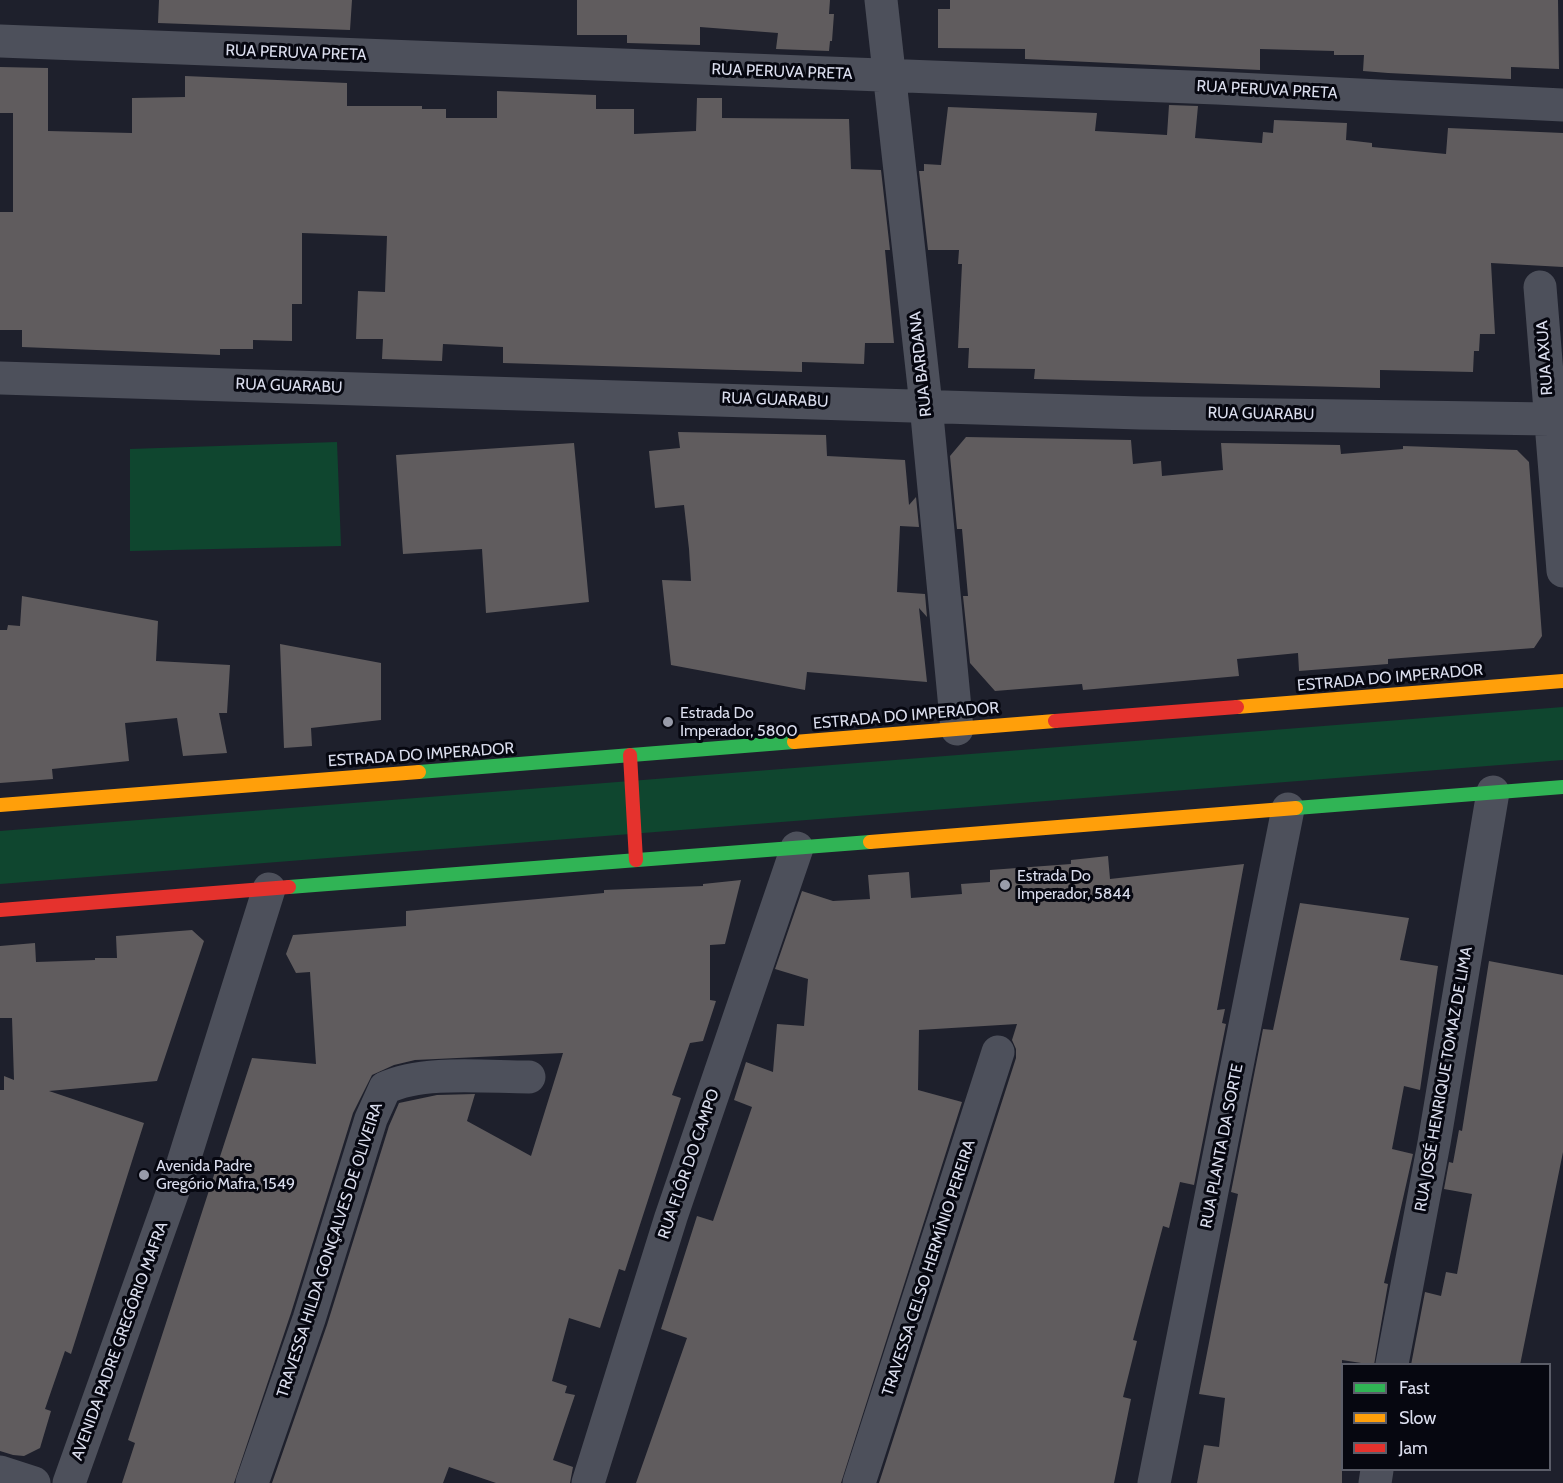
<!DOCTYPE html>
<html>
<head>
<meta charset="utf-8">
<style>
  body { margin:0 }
  #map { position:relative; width:1563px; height:1483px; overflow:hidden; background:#1e202c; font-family:Cabin,sans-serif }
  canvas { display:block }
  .legend { position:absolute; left:1341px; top:1363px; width:210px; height:108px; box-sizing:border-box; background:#060710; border:2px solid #5b5d68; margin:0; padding:8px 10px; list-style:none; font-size:18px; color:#dadded }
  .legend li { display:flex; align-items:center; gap:12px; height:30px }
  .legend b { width:30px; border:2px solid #5b5d68 }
</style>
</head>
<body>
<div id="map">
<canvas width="1563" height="1483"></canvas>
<ul class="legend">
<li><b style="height:8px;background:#30b455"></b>Fast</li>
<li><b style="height:8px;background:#ff9f0a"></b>Slow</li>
<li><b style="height:8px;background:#e5322d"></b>Jam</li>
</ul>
</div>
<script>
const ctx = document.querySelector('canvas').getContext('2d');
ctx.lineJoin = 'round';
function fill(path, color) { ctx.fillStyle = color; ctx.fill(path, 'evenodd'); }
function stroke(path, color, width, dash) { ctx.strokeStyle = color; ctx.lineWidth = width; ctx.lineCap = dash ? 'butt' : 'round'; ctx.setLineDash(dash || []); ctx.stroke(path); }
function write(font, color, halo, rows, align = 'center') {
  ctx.font = font + ' Cabin,sans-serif'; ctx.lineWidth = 6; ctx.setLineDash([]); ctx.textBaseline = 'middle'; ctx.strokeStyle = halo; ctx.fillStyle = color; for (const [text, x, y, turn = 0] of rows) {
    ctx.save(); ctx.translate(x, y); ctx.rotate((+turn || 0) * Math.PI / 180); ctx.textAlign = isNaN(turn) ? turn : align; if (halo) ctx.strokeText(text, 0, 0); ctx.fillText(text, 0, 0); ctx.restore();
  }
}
const green = new Path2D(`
  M337,442L341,546L130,551V449Z
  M1563,707V760L0,884V831Z`);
const building = new Path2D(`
  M159,0H352L350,30L158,23Z
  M577,0H830L829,14H834L832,41H830L829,51L776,49L778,33L700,27V45L627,43V35H577Z
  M950,0H1558L1559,69L1511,67V79L1388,73L1363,71L1364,55H1334V51L1260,49V70L1025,59V49L938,48V9H950Z
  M0,67L48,68V131L132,133V98L185,97V76L347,83V106H422V109H446V118H497V91L596,95V109H634V134L696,131L697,98H722V118L849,119L851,169L881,170L890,250H885L894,343H865L864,364L802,362V372L503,363V347L443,344L442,361L382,359L383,339H356L358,291L385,292L387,236L302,233V304H292V341L253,340V349H220V355L22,347V330H0V212H13V113H0Z
  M1169,105L1198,106L1195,138L1262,143L1263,132L1273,133L1274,120L1347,123L1346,140L1372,143V147L1446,154L1448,128L1563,133V267L1491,263L1495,334H1480L1479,351H1474L1473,372L1380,370V388L1034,379L1035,369L968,368L969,348H958L962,264H958L959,250H928L919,171H924V164L941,165L948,107L1097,113L1095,131L1167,135Z
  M678,432L826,435L827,456L905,460L909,505L916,497L919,527L900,526L897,592L925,594L927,617L919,608L927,682L807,672L805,690L671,665L662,580L691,581L689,549L684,505L655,508L649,451L680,448Z
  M966,437L1131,440L1133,464L1161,461L1162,476L1223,470L1221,443L1340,445L1341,454L1403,449V446L1517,450L1529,462L1542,636L1534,648L1388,659V664L1299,671L1298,653L1237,659L1239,676L1083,690L1082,684L995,691L970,663L963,596H968L962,529H957L950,456Z
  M574,443L589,602L486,613L482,549L403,554L396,455Z
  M22,596L158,621L156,661L230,665L227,713H219L227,753L183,756L177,718L125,723L129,761L52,769L53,779L0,783V630H7L8,625L20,626Z
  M280,644L381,663V720L311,728L312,746L284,748Z
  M1108,856L1110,879L1244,864L1217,1010L1225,1009L1222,1023L1226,1024L1194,1185L1180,1182L1169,1228L1163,1226L1159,1241L1133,1340L1137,1341L1123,1397L1131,1399L1114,1483H879L1016,1058V1049L1012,1040L1017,1024L919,1030L918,1090L962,1102L841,1483H636L687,1338L661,1329L697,1216L713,1221L752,1107L734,1100L746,1062L773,1072L777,1024L804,1026L808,979L775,969L802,891L833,901L870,899L868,875L909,872L911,898L962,894L961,884L990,882V870L1071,864V860Z
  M741,880L725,944L710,945V1000L716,1001L703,1041L690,1043L672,1095L681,1098L625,1271L619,1269L600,1328L569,1318L552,1381L567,1386L565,1393L575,1395L553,1460L573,1467L570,1483H496L449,1467L443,1483H272L327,1325L389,1126L399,1103L437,1095L475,1094L467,1121L531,1156L563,1053L415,1060L394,1065L372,1075L353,1113L291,1313L234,1483H122L135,1443L128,1440L252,1058L316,1064L310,972L296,973L286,954L293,935L406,926V911L604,893V890L703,886V884Z
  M1300,903L1409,918L1400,960L1438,966L1420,1090L1404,1086L1392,1149L1413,1154L1384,1283L1388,1284L1374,1365L1342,1360V1483H1197L1204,1445L1219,1447L1225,1398L1199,1394L1238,1194L1231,1192L1263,1029L1273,1030Z
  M192,930L204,941L157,1081L49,1091L144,1123L71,1354L65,1351L45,1409L51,1411L40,1448L24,1456L13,1455L0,1451V1090H4V1076L14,1080L12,1018H0V946L35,943L36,962L95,960V958H117L116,936Z
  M1489,961L1563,975V1152L1520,1365H1411L1425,1292L1441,1296L1446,1272L1457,1274L1472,1194L1444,1189L1449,1162L1453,1163L1459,1130L1462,1131Z`);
const street = new Path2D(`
  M881,0L926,405L957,729
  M0,41L1217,88L1563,105
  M1540,287L1563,571
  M0,378L1140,413L1550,419
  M1392,1364L1434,1143L1493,792
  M0,1472L34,1483
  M69,1483L183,1163L269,889
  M252,1483L309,1319L371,1119L385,1088C423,1070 486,1077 529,1077
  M588,1483L671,1217L797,848
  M859,1483L998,1052
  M1154,1483L1288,809
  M1375,1483L1377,1470`);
const fast = new Path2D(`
  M419,772L794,742
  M1296,808L1563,787
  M289,887L870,842`);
const slow = new Path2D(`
  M1237,707L1563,681
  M794,742L1055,721
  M0,805L419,772
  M870,842L1296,808`);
const jam = new Path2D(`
  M1055,721L1237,707
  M630,755L636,860
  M0,910L289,887`);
const markers = [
  [668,722,6,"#989ba9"],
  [1005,885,6,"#989ba9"],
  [144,1175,6,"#989ba9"]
];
const streetNames = [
  ["RUA PERUVA PRETA",296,53,2],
  ["RUA PERUVA PRETA",782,72,2],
  ["RUA PERUVA PRETA",1267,90,3],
  ["RUA AXUA",1545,358,-94],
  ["RUA BARDANA",921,364,-96],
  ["RUA GUARABU",289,386,2],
  ["RUA GUARABU",775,400,2],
  ["RUA GUARABU",1261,414,1],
  ["ESTRADA DO IMPERADOR",1390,678,-5],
  ["ESTRADA DO IMPERADOR",906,716,-5],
  ["ESTRADA DO IMPERADOR",421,755,-4],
  ["RUA JOSÉ HENRIQUE TOMAZ DE LIMA",1444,1079,-80],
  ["RUA PLANTA DA SORTE",1222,1146,-79],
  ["RUA FLÔR DO CAMPO",689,1164,-71],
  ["TRAVESSA HILDA GONÇALVES DE OLIVEIRA",330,1250,-72],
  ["TRAVESSA CELSO HERMÍNIO PEREIRA",929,1268,-72],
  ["AVENIDA PADRE GREGÓRIO MAFRA",120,1341,-70]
];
const poiNames = [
  ["Estrada Do",680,713],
  ["Imperador, 5800",680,731],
  ["Estrada Do",1017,876],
  ["Imperador, 5844",1017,894],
  ["Avenida Padre",156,1166],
  ["Gregório Mafra, 1549",156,1184]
];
fill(green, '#0f462f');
fill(building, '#605c5e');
stroke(street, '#4d505b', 33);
stroke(fast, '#30b455', 14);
stroke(slow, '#ff9f0a', 14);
stroke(jam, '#e5322d', 14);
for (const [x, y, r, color] of markers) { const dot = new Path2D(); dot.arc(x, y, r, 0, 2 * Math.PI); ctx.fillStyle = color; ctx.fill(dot); stroke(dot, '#060710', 2); }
write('16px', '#dadded', '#060710', streetNames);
write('16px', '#dadded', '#060710', poiNames, 'left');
</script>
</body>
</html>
